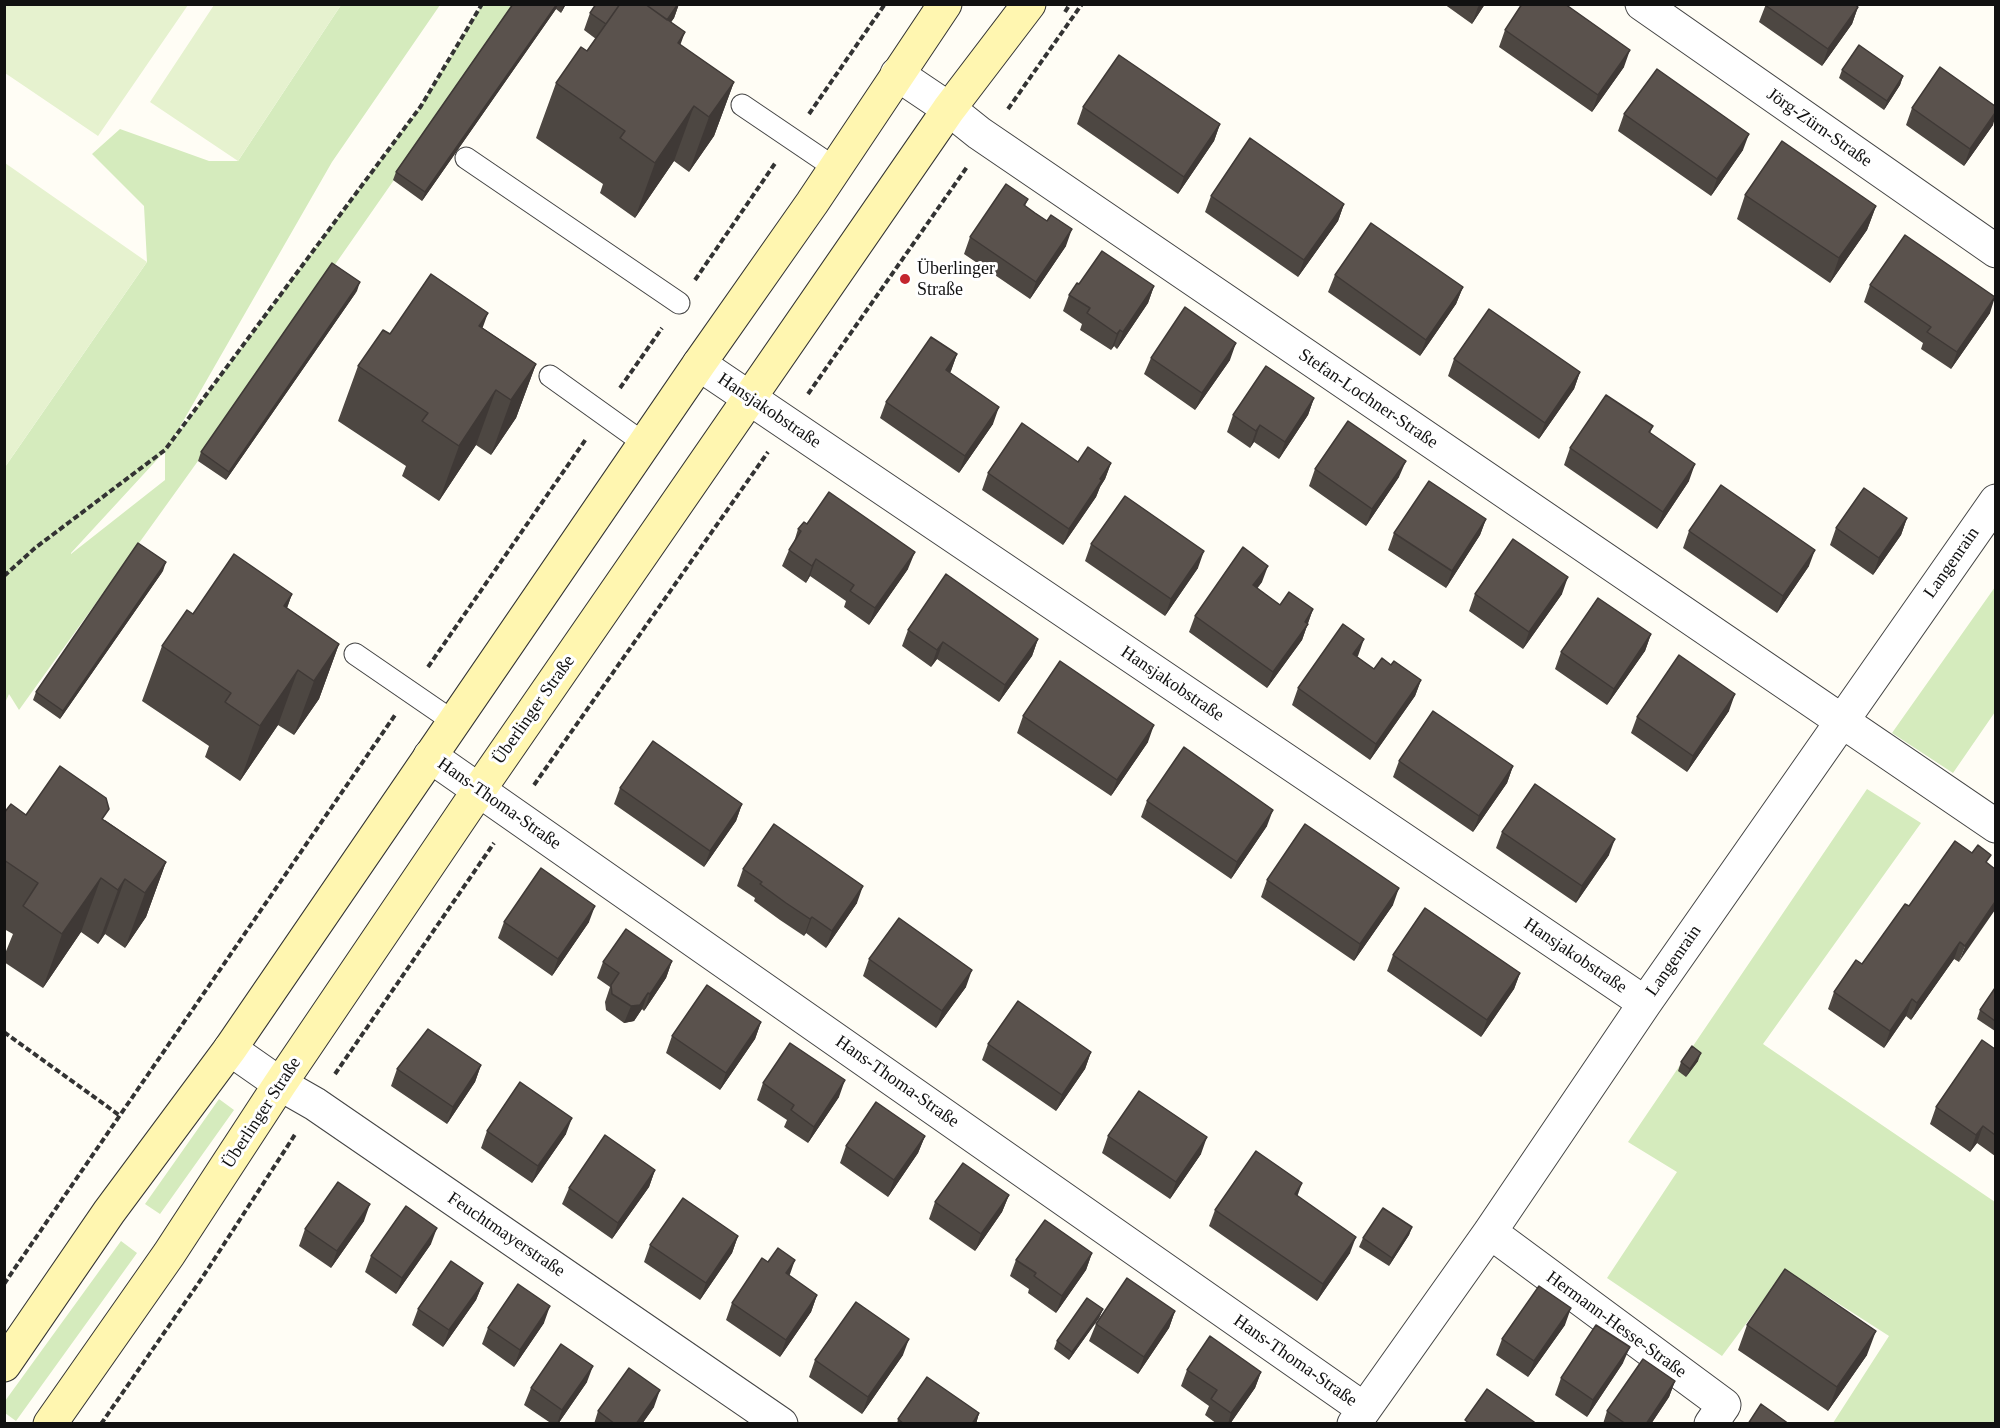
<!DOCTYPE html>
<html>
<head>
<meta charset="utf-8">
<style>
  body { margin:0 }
  #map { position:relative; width:2000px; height:1428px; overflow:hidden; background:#fffdf5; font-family:Georgia,serif }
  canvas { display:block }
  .frame { position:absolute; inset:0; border:6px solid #111; pointer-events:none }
</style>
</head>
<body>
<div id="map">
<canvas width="2000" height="1428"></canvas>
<div class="frame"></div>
</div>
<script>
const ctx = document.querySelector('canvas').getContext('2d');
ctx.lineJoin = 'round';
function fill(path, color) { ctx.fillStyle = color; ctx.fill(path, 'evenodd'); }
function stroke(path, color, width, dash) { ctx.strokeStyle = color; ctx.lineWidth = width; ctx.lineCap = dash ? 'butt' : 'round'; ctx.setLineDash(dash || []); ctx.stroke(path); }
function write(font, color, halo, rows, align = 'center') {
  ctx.font = font + ' Georgia,serif'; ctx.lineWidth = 6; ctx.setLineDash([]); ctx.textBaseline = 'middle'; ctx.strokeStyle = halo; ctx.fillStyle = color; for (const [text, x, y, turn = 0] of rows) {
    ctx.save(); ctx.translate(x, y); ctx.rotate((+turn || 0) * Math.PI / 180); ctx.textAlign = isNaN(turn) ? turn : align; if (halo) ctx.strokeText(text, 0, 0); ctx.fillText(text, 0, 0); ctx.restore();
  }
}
const green = new Path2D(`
  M341,5H440L332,162L170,444L421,106L482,5H516L198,461L19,710L9,694L5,703V467L147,262L144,206L92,154L120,129L209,161H238ZM165,451V480L71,554V553Z
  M1995,587V712L1953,773L1892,733Z
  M1867,789L1921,823L1763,1044L1995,1202V1423H1833L1889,1336L1786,1270L1722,1356L1607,1278L1677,1172L1628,1142Z
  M219,1099L234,1110L160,1214L145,1204Z
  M121,1241L137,1253L16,1421L5,1413V1401Z`);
const pitch = new Path2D(`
  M4,5L5,4L188,5L98,136L5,73Z
  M214,5H341L238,161L150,102Z
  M5,163L147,262L5,467Z`);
const path = new Path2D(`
  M1065,12L1070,4
  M1008,109L1082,4
  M809,114L885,4
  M695,280L776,162
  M620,388L662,328
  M808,394L967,167
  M4,576L35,548L165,450L421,106L482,4
  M428,667L586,439
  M534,785L768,452
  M4,1032L119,1115
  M335,1074L494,843
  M4,1284L395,715
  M101,1424L202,1278L296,1133`);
const lane = new Path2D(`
  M742,105L835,168
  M466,158L679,303
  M550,376L645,444
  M355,654L454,722`);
const street = new Path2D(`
  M1642,4L1996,251
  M897,74L949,109L979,133L1996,826
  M699,364L1645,1003
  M430,756L1364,1409
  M230,1049L280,1084L315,1104L781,1424
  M1490,1232L1724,1405L1711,1424
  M1354,1424L1490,1232L1645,1003L1996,501`);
const secondary = new Path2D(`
  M4,1365L109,1212L230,1049L699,364L812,203L945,4
  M50,1424L169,1254L280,1084L479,790L949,109L1029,4`);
const wall = new Path2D(`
  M513,4H566L561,13L556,9L422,201L393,180L396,172Z
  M596,4H679L674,18L671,22L680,45L734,82L714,136L689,172L674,161L635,218L600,193L603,184L536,138L556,83L587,51L596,39L584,30L590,13Z
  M1444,4H1485L1472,24Z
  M1766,4L1858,7L1852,24L1822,66L1759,22Z
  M1505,30L1624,67L1592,112L1499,47Z
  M1842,70L1903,76L1900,85L1884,110L1839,78Z
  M1083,107L1220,124L1214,141L1178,194L1077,124Z
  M1912,108L1993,125L1964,166L1906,125Z
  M1624,114L1743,150L1711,196L1618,131Z
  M1745,195L1876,206L1867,230L1830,283L1737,219Z
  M1211,196L1344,204L1338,221L1298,277L1205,212Z
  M1028,199L1025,206L1047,221L1066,246L1030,299L964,254L970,237Z
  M1335,275L1463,287L1456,304L1420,356L1328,292Z
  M1079,284L1154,286L1148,303L1117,349L1114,346L1111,350L1080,330L1082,324L1063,311L1069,295Z
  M1870,285L1990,313L1951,369L1921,349L1923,343L1864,302Z
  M357,291L226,480L198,461L201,452Z
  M483,328L536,364L516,418L491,455L476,445L439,501L402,476L406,466L338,421L358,366L390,334Z
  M957,354L950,373L993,424L959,473L880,418L886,402Z
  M1151,358L1230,360L1195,410L1144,374Z
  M1454,359L1580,372L1574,389L1539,439L1448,376Z
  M1314,398L1308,415L1279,459L1254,442L1250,448L1227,432L1233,415Z
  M1653,426L1650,433L1689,481L1657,529L1564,465L1570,448Z
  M1078,462L1111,463L1105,479L1100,487L1096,497L1063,545L982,490L988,473Z
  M1315,469L1399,477L1366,526L1309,486Z
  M1907,518L1901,535L1873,575L1830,545L1836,528Z
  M1486,519L1480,535L1446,588L1388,550L1394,533Z
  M807,524L908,569L869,625L844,607L846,601L810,576L806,583L782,566L789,550L794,542L798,529Z
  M1689,531L1809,566L1777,613L1683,548Z
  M1091,544L1198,568L1165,616L1085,561Z
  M163,571L60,719L33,700L36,692Z
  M1262,582L1257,588L1280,605L1313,609L1302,640L1267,688L1189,632L1195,616Z
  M292,594L287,608L339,644L319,699L294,735L278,725L240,781L205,757L209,746L142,701L162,646L193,614Z
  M1475,594H1562L1523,649L1469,611Z
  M908,630L1038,639L1032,656L999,702L937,659L931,667L902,646Z
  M1651,634L1645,651L1607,705L1555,669L1561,652Z
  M1357,657L1374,669L1391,665L1421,680L1415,696L1370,760L1292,705L1298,688Z
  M1729,711L1687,772L1631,733L1637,717Z
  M1023,716L1148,742L1111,796L1017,733Z
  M1399,761L1513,766L1507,783L1473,832L1393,777Z
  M620,788L742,804L736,821L704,867L614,804Z
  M1147,801L1267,826L1231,879L1141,817Z
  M4,813L105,820L166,862L146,917L125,948L105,934L98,944L81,932L43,988L4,962V956L13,934L4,929Z
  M1502,832L1609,855L1576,903L1496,848Z
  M1972,853L1995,869L1959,962L1954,959L1911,1020L1906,1016L1884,1048L1828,1009L1834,992L1862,964L1909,906Z
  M743,869L857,903L826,948L806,933L804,936L780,920L754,901L755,898L737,886Z
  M1267,880L1393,905L1354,961L1261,897Z
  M504,922H589L552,976L498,938Z
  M1393,955L1520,973L1514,989L1481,1037L1387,971Z
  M869,959L966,987L936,1028L863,976Z
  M672,961L666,978L644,1011L642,1009L634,1021L624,1023L606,1010L605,1002L610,987L597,978L603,962Z
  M1995,988V1031L1977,1019L1980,1010Z
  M761,1022L755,1039L720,1090L666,1053L672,1036Z
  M988,1044L1091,1052L1085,1069L1056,1111L982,1060Z
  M1995,1049V1156L1977,1143L1970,1152L1930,1124L1936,1107Z
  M1698,1061L1686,1077L1678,1071L1681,1062Z
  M481,1065L475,1082L447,1124L391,1086L397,1069Z
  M763,1083L839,1097L808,1143L784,1127L787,1120L757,1100Z
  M487,1131L566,1134L532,1183L481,1148Z
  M925,1136L918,1153L888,1197L840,1163L846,1146Z
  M1108,1136L1201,1154L1170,1199L1102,1153Z
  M655,1170L649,1187L612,1239L562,1204L569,1188Z
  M1009,1195L1002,1212L975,1251L929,1219L935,1202Z
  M1215,1210L1350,1253L1317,1301L1209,1226Z
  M364,1221L331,1268L299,1246L305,1229Z
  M1412,1227L1409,1235L1389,1266L1359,1247L1363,1238Z
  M738,1236L732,1253L700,1300L644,1262L650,1245Z
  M431,1244L396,1294L365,1272L371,1256Z
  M1092,1253L1086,1270L1056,1313L1028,1293L1029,1289L1010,1276L1016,1260Z
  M789,1276L817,1295L811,1312L780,1357L726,1320L732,1303Z
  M483,1283L476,1300L443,1347L412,1325L418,1309Z
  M1103,1309L1099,1318L1069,1360L1054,1349L1057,1341Z
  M1175,1311L1169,1328L1138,1374L1089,1341L1096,1324Z
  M544,1323L514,1367L482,1344L488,1328Z
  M1565,1325L1528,1377L1496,1355L1502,1339Z
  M1747,1325L1867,1355L1828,1411L1738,1350Z
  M903,1355L862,1414L809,1377L815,1360Z
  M1623,1363L1587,1417L1555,1395L1561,1378Z
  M1187,1370L1261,1372L1255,1388L1230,1424H1217L1205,1415L1209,1406L1181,1386Z
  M1675,1381L1669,1397L1651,1424H1603L1607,1411Z
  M587,1382L558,1424H552L524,1405L531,1388Z
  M654,1407L642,1424H594L598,1411Z
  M979,1413L976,1424H897L898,1419Z`);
const shadedWall = new Path2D(`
  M557,4H558L556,9L422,201L425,192Z
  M564,4H566L561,13Z
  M678,4H679L674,18L639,68L645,52Z
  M1480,4H1485L1472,24L1478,7Z
  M1858,7L1852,24L1822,66L1828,49Z
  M685,32L665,87L678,43Z
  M1630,50L1624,67L1592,112L1598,95Z
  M1903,76L1900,85L1884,110L1887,101Z
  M734,82L714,136L689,172L709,117Z
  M694,106L674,161L635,218L655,163Z
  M1995,113V118L1993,125L1964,166L1970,149Z
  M1220,124L1214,141L1178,194L1184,177Z
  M1749,134L1743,150L1711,196L1717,179Z
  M1344,204L1338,221L1298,277L1304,260Z
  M1876,206L1867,230L1830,283L1839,258Z
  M1072,229L1066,246L1030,299L1036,282Z
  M360,282L357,291L226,480L229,472Z
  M1154,286L1148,303L1117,349L1123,332Z
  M1463,287L1456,304L1420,356L1426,340Z
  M1995,297L1990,313L1951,369L1957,352Z
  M488,313L468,368L479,326Z
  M1120,330L1114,346L1111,350L1117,334Z
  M1236,343L1230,360L1195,410L1202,393Z
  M957,354L951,371L939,387L946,370Z
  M536,364L516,418L491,455L511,400Z
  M1580,372L1574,389L1539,439L1545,423Z
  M496,390L476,445L439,501L459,446Z
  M1314,398L1308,415L1279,459L1285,442Z
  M999,407L993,424L959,473L965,456Z
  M1260,425L1254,442L1250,448L1256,431Z
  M1406,461L1399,477L1366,526L1372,509Z
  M1111,463L1105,479L1100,487L1096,497L1063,545L1069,529Z
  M1695,464L1689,481L1657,529L1663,512Z
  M1907,518L1901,535L1873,575L1879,558Z
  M1486,519L1480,535L1446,588L1452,571Z
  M1815,550L1809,566L1777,613L1783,596Z
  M1204,551L1198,568L1165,616L1171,599Z
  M915,552L908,569L869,625L875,608Z
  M816,559L810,576L806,583L812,566Z
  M166,562L163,571L60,719L63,711Z
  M1268,566L1262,582L1247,602L1253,585Z
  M1568,577L1562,594L1523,649L1529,632Z
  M292,594L272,649L284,606Z
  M1313,609L1302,640L1267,688L1273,672Z
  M1651,634L1645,651L1607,705L1614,689Z
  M1038,639L1032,656L999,702L1005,685Z
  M1364,639L1358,656L1347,671L1353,654Z
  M943,642L937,659L931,667L937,650Z
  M339,644L319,699L294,735L314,681Z
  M298,670L278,725L240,781L260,726Z
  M1421,680L1415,696L1370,760L1376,744Z
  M1735,694L1729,711L1687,772L1693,756Z
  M1154,725L1148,742L1111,796L1117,780Z
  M1513,766L1507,783L1473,832L1479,816Z
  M742,804L736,821L704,867L710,851Z
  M1273,810L1267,826L1231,879L1237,862Z
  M1615,839L1609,855L1576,903L1582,886Z
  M166,862L146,917L125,948L145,893Z
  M101,878L81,932L43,988L62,934Z
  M125,879L105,934L98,944L118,890Z
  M863,886L857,903L826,948L832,931Z
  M1399,888L1393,905L1354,961L1360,944Z
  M1995,902V910L1959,962L1965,946Z
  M595,906L589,922L552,976L558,959Z
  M812,917L806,933L804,936L810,919Z
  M1960,942L1954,959L1911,1020L1917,1003Z
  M672,961L666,978L644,1011L650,994Z
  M972,970L966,987L936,1028L942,1011Z
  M1520,973L1514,989L1481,1037L1487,1020Z
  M648,993L642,1009L634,1021L624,1023L631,1006Z
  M1912,999L1906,1016L1884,1048L1890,1031Z
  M761,1022L755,1039L720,1090L726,1073Z
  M1091,1052L1085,1069L1056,1111L1062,1095Z
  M1701,1053L1698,1061L1686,1077L1690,1069Z
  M481,1065L475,1082L447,1124L453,1107Z
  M845,1080L839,1097L808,1143L814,1127Z
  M572,1118L566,1134L532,1183L538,1166Z
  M1983,1126L1977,1143L1970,1152L1976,1135Z
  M925,1136L918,1153L888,1197L894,1180Z
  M1207,1137L1201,1154L1170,1199L1176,1182Z
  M655,1170L649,1187L612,1239L618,1223Z
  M1302,1183L1296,1200L1295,1194Z
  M1009,1195L1002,1212L975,1251L981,1234Z
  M370,1204L364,1221L331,1268L337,1251Z
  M1412,1227L1409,1235L1389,1266L1392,1258Z
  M437,1228L431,1244L396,1294L402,1278Z
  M738,1236L732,1253L700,1300L706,1283Z
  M1356,1237L1350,1253L1317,1301L1323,1284Z
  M1092,1253L1086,1270L1056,1313L1062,1296Z
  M795,1260L789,1277L786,1273Z
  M483,1283L476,1300L443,1347L449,1330Z
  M817,1295L811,1312L780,1357L786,1340Z
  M550,1306L544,1323L514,1367L520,1350Z
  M1571,1308L1565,1325L1528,1377L1534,1361Z
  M1103,1309L1099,1318L1069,1360L1072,1352Z
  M1175,1311L1169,1328L1138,1374L1144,1357Z
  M1876,1331L1867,1355L1828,1411L1837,1387Z
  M909,1339L903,1355L862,1414L868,1397Z
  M1630,1347L1623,1363L1587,1417L1593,1400Z
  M593,1366L587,1382L558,1424H557L562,1410Z
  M1261,1372L1255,1388L1230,1424H1228L1231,1413Z
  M1675,1381L1669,1397L1651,1424H1646Z
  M660,1390L654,1407L642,1424H636Z
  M979,1413L976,1424H972Z`);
const building = new Path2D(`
  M513,4H557L425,192L396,172Z
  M596,4H620L606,24L590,13Z
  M620,4H645L685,32L678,43L734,82L709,117L694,106L655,163L620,138L625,131L556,83L581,47L587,51Z
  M645,4H678L667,20Z
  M1522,4H1565L1630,50L1598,95L1505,30Z
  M1766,4H1854L1858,7L1828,49L1765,5Z
  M1859,45L1903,76L1887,101L1842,70Z
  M1119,55L1220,124L1184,177L1083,107Z
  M1940,67L1995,106V113L1970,149L1912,108Z
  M1657,69L1749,134L1717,179L1624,114Z
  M1250,138L1344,204L1304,260L1211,196Z
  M1782,141L1876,206L1839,258L1745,195Z
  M1006,184L1028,199L1024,205L1035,213L1047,221L1051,215L1072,229L1036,282L970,237Z
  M1371,223L1463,287L1426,340L1335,275Z
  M1905,235L1995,297L1957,352L1927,332L1931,327L1870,285Z
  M1102,251L1154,286L1123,332L1120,330L1117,334L1087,313L1090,308L1069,295L1077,283L1079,284Z
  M332,263L360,282L229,472L201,452Z
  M431,274L488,313L479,326L536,364L511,400L496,390L459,446L422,421L428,413L358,366L383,330L390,334Z
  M1185,307L1236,343L1202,393L1151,358Z
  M1489,309L1580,372L1545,423L1454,359Z
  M931,337L957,354L946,370L999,407L965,456L886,402Z
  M1266,366L1314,398L1285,442L1260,425L1256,431L1233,415Z
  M1606,395L1653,426L1649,432L1695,464L1663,512L1570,448Z
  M1348,421L1406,461L1372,509L1315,469Z
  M1022,423L1078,462L1088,447L1111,463L1100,479L1102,480L1069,529L988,473Z
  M1429,481L1486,519L1452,571L1394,533Z
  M1721,485L1815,550L1783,596L1689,531Z
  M1864,488L1907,518L1879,558L1836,528Z
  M829,492L915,552L875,608L850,591L854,585L816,559L812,566L789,550L801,531L798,529L804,522L807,524Z
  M1125,496L1204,551L1171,599L1091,544Z
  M1513,539L1568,577L1529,632L1475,594Z
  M138,543L166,562L63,711L36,692Z
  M1243,547L1268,566L1253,585L1280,605L1289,592L1313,609L1305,622L1308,624L1273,672L1195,616Z
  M234,554L292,594L284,606L339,644L314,681L298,670L260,726L225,702L231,693L162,646L187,610L193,614Z
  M946,574L1038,639L1005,685L943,642L937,650L908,630Z
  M1598,598L1651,634L1614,689L1561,652Z
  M1343,624L1364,639L1353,654L1374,669L1382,658L1391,665L1394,661L1421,680L1376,744L1298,688Z
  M1679,655L1735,694L1693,756L1637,717Z
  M1060,661L1154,725L1117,780L1023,716Z
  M1433,711L1513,766L1479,816L1399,761Z
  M653,741L742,804L710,851L620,788Z
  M1184,747L1273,810L1237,862L1147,801Z
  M60,766L106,798L109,809L102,819L166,862L145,893L125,879L118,890L101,878L62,934L23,906L38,883L4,860V813L11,804L26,815Z
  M1535,784L1615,839L1582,886L1502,832Z
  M774,824L863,886L832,931L812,917L810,919L786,903L760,884L762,882L743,869Z
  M1305,824L1399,888L1360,944L1267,880Z
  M1955,841L1972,853L1978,845L1991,855L1986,862L1995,869V902L1965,946L1960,942L1917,1003L1912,999L1890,1031L1834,992L1856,960L1862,964L1905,904L1909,906Z
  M541,868L595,906L558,959L504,922Z
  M1425,908L1520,973L1487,1020L1393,955Z
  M899,918L972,970L942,1011L869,959Z
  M626,929L672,961L650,994L648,993L640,1005L631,1006L612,994L611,985L619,973L603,962Z
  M707,985L761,1022L726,1073L672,1036Z
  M1995,988V1021L1980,1010Z
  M1018,1001L1091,1052L1062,1095L988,1044Z
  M428,1029L481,1065L453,1107L397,1069Z
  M1982,1040L1995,1049V1135L1983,1126L1976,1135L1936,1107Z
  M790,1043L845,1080L814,1127L791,1110L794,1105L763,1083Z
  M1692,1046L1701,1053L1690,1069L1681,1062Z
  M520,1082L572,1118L538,1166L487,1131Z
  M1139,1091L1207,1137L1176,1182L1108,1136Z
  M876,1102L925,1136L894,1180L846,1146Z
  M605,1135L655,1170L618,1223L569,1188Z
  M1256,1151L1302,1183L1295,1194L1356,1237L1323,1284L1215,1210Z
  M963,1163L1009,1195L981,1234L935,1202Z
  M338,1182L370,1204L337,1251L305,1229Z
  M683,1198L738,1236L706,1283L650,1245Z
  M406,1206L437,1228L402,1278L371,1256Z
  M1383,1208L1412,1227L1392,1258L1363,1238Z
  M1045,1220L1092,1253L1062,1296L1034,1276L1036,1273L1016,1260Z
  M778,1248L795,1260L786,1273L817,1295L786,1340L732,1303L762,1258L768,1262Z
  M451,1261L483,1283L449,1330L418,1309Z
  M1785,1269L1876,1331L1837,1387L1747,1325Z
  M1127,1278L1175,1311L1144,1357L1096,1324Z
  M518,1284L550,1306L520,1350L488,1328Z
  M1539,1286L1571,1308L1534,1361L1502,1339Z
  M1087,1298L1103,1309L1072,1352L1057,1341Z
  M856,1302L909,1339L868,1397L815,1360Z
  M1596,1325L1630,1347L1593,1400L1561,1378Z
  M1210,1336L1261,1372L1231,1413L1211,1399L1217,1390L1187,1370Z
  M561,1344L593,1366L562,1410L531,1388Z
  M1643,1359L1675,1381L1646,1424H1626L1607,1411Z
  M629,1368L660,1390L636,1424H615L598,1411Z
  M927,1377L979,1413L972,1424H904L898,1419Z
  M1487,1389L1537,1424H1470L1465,1420Z
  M1761,1404L1789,1424H1748Z`);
const markers = [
  [905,279,6,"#c4262e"]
];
const streetNames = [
  ["Jörg-Zürn-Straße",1819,128,35],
  ["Stefan-Lochner-Straße",1368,399,34],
  ["Hansjakobstraße",769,411,34],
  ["Langenrain",1952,563,-55],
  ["Hansjakobstraße",1172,684,34],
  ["Überlinger Straße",534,710,-55],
  ["Hans-Thoma-Straße",499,804,35],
  ["Hansjakobstraße",1575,956,34],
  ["Langenrain",1674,961,-55],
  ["Hans-Thoma-Straße",897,1082,35],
  ["Überlinger Straße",262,1113,-57],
  ["Feuchtmayerstraße",506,1235,34],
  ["Hermann-Hesse-Straße",1616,1325,36],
  ["Hans-Thoma-Straße",1295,1361,35]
];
const poiNames = [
  ["Überlinger",917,269],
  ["Straße",917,290]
];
fill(green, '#d5ebbd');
fill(pitch, '#e6f2cf');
stroke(lane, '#444', 23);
stroke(street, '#444', 35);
stroke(secondary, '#333', 35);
stroke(path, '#333', 4, [6, 3]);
stroke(lane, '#fff', 21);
stroke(street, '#fff', 33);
stroke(secondary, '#fff6b0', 33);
fill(wall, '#4d4742');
fill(shadedWall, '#3f3936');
fill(building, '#5a524d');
stroke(building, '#3f3936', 1.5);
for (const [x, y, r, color] of markers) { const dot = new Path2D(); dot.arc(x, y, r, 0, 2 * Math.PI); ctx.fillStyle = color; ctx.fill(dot); stroke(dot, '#fff', 2); }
write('18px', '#111', '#fff', streetNames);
write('18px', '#111', '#fff', poiNames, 'left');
</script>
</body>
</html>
